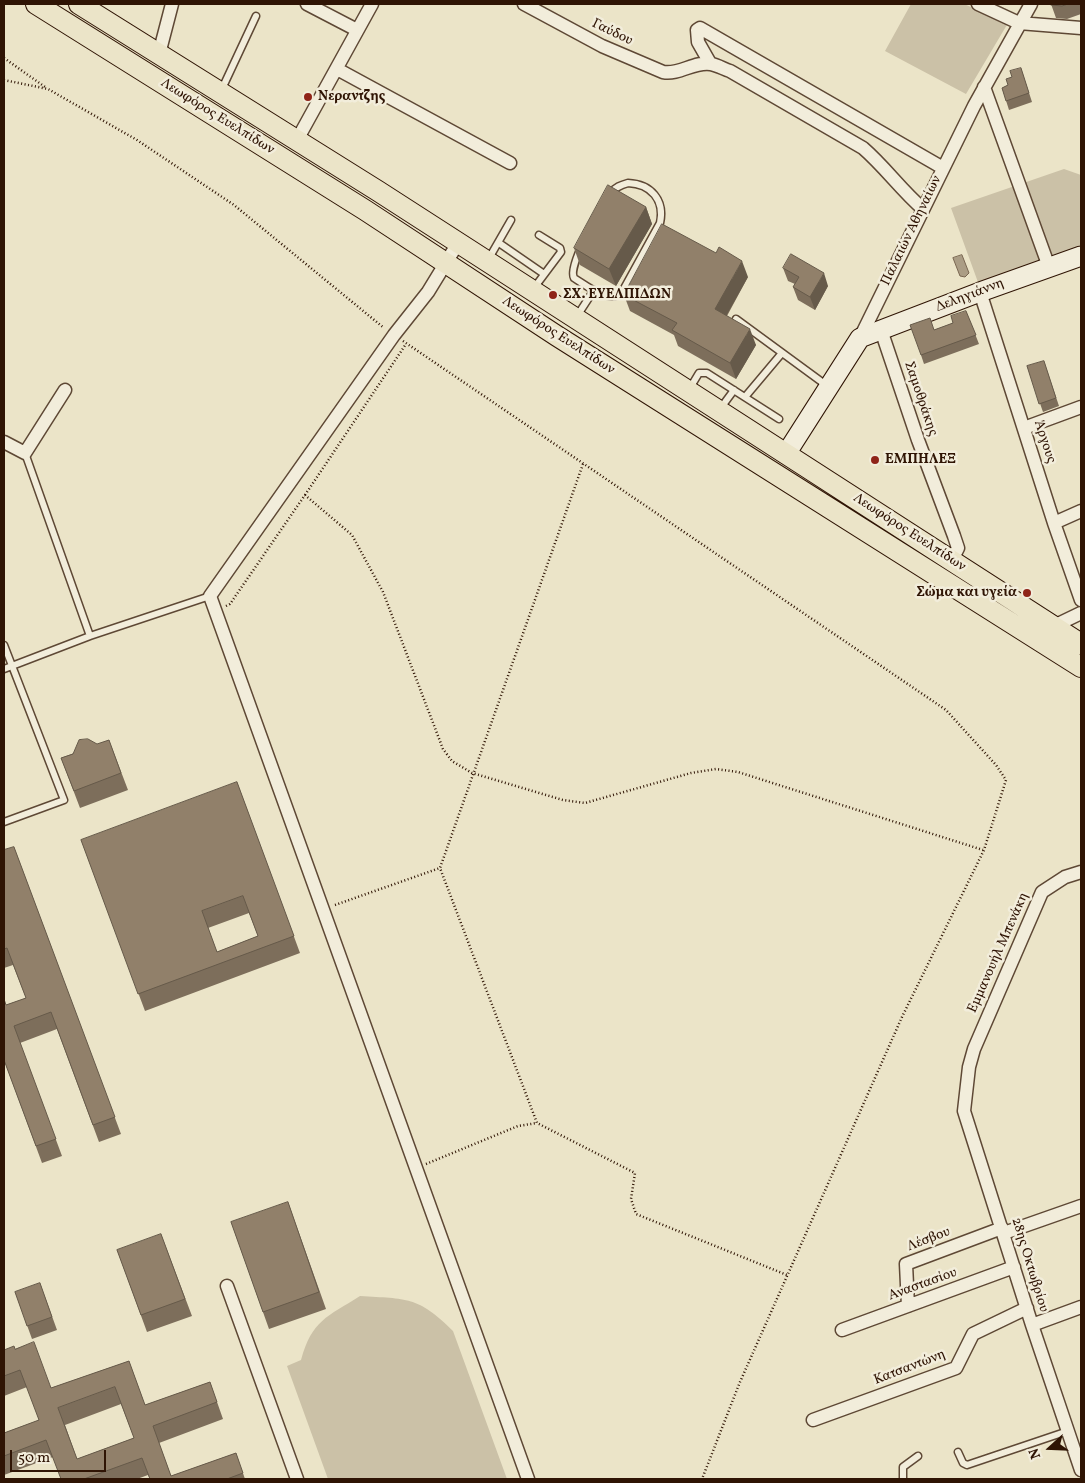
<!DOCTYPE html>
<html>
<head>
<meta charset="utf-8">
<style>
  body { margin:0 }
  #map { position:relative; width:1085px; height:1483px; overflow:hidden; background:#ebe4c8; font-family:Vollkorn,serif }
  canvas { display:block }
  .frame { position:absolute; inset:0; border:5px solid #2f1404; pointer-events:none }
  .north { position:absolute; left:1025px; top:1423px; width:50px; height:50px; -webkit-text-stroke:4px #f2eddb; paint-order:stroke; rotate:250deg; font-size:14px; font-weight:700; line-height:20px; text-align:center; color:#2f1404 }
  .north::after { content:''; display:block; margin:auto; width:18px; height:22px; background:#2f1404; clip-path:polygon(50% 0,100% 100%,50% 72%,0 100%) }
  .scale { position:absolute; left:10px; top:1450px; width:96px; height:22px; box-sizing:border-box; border:2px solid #2f1404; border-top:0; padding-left:6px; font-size:15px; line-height:18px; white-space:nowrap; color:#2f1404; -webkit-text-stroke:4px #f2eddb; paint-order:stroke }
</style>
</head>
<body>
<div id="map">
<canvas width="1085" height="1483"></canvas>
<div class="frame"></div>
<div class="north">N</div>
<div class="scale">50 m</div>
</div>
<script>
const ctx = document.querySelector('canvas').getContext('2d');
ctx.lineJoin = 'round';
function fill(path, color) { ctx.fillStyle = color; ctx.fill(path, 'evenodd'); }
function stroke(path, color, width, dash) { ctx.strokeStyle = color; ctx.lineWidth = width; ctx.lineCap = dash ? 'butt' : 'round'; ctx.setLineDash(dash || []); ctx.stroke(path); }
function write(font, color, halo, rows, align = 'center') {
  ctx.font = font + ' Vollkorn,serif'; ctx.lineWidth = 5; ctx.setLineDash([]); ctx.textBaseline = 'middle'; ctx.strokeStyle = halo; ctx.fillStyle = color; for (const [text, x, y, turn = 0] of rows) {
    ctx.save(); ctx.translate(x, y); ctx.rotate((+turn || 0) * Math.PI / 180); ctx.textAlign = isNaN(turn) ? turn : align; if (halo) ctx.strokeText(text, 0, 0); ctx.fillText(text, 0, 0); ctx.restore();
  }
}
const green = new Path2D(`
  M911,4H964L1008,23L966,94L885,51Z
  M1064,169L1081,175V249L979,285L951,208Z
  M360,1296C407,1299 418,1296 453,1331L507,1479H328L287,1366L301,1360C312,1320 327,1317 360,1296Z`);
const water = new Path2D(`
  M962,255L969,273L965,277L960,276L953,258Z`);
const path = new Path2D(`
  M4,58L45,87
  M4,80L48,89L137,140L234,205L384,328
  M403,341L946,710L996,765L1006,780L984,850L902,1017L740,1382L702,1479
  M583,464L440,868L537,1123L635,1173L631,1199L636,1214L787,1275
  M305,495L406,344
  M226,606L230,604L305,495L352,535L383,592L443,749L452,761L472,773L563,800L585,803L691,773L716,769L738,772L983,850
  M335,905L440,868
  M426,1164L518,1126L537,1123`);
const lane = new Path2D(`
  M221,91L256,16
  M628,183C651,184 665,200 660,223L621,294C606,302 587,286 574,278C567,266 602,205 611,193C615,187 621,185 628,183Z
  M499,243L544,274
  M488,260L511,220
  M534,288L561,252L560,248L539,235
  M577,316L594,290
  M736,319L826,385
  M690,388L699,373H707L779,419
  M745,397L782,353
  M720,409L734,390
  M25,453L90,636
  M4,645L64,800L4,822
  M4,669L90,636L210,596
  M958,1452L963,1463L967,1465L1068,1431
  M903,1479V1467L918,1456`);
const street = new Path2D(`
  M307,4L357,30
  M524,4L602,46L663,72C680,75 694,61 711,64C717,65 724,69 730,71L863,148C885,167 901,190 923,209
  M978,4L1019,23L1081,28
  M159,54L172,4
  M710,63L698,42L697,30L700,28L943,168
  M337,69L510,163
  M984,87L1049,267
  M297,140L372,4
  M458,243L428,292L394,335L210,596L528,1479
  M980,292L1054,523L1081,600
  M881,330L918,440L954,536L958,548L952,560
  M860,338L974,106L1031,4
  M1024,428L1081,407
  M4,442L25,453L65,390
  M1054,523L1081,511
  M1054,626L1081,613
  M1081,872L1065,877L1042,892L974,1049L969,1067L964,1111L1032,1325L1081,1470
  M1004,1233L1081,1206
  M227,1286L297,1479
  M908,1306L906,1264L1002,1228
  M1032,1325L1081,1307
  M842,1330L1014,1267
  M813,1420L956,1368L973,1334L1027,1308`);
const secondary = new Path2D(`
  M786,454L860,338L980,292L1081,256`);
const primary = new Path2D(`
  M36,4L365,210L557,336L1081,667
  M79,4L378,191L1081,644`);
const wall = new Path2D(`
  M1051,4H1081V14L1067,19L1056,18Z
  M1021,68L1032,102L1009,110L1002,88L1008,85L1012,77Z
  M646,207L652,224L616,286L580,265L574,248Z
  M783,268L828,286L815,310L798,300L793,287L795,284L788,281Z
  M748,277L727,316L756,345L736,379L678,346L674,335L630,311L624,295Z
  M966,311L979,344L924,364L921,355L934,330L953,323Z
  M1044,361L1059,406L1043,412L1027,366Z
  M109,740L128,790L80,808L61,758Z
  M237,782L300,953L145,1011L81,840ZM249,913L258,936L217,952L208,928Z
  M14,847L121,1134L99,1142L57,1029L20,1043L62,1156L42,1163L4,1060L6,1005L26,998L13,965L4,968V850Z
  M288,1202L326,1309L269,1329L231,1222Z
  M161,1234L192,1316L147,1332L117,1250Z
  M40,1283L57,1330L32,1339L15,1292Z
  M15,1349L51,1388L129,1361L145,1405L210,1382L223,1419L159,1443L171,1476L236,1453L245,1479H150L148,1475L137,1479H61L53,1457L4,1475V1433L39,1420L27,1387L4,1396V1350ZM121,1404L134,1438L77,1459L65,1425Z`);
const shadedWall = new Path2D(`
  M646,207L652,224L616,286L609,269Z
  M742,261L748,277L721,325L715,309Z
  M824,273L828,286L815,310L810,297Z
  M750,329L756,345L736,379L730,363Z`);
const building = new Path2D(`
  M1051,4H1068L1062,6L1051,5Z
  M1021,68L1029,93L1006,101L1002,88L1008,85L1006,79L1012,77L1010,71Z
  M608,185L646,207L609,269L574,248Z
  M662,224L716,253L719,247L742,261L715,309L750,329L730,363L672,330L677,323L624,295Z
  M791,254L824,273L810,297L793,287L799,277L783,268Z
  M966,311L976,335L921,355L910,325L930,318L934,330L953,323L951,316Z
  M1044,361L1056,398L1039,404L1027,366Z
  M88,739L97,744L109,740L121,773L74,791L61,758L73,754L79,740Z
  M237,782L294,936L138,994L81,840ZM243,896L258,936L217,952L202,911Z
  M14,847L115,1117L93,1125L51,1012L14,1026L56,1139L36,1146L4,1060V999L6,1005L26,998L7,948L4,949V850Z
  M288,1202L319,1292L263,1312L231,1222Z
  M161,1234L185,1299L141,1315L117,1250Z
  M40,1283L52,1317L27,1326L15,1292Z
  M34,1342L51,1388L129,1361L145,1405L210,1382L217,1402L153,1426L171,1476L236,1453L243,1473L227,1479H150L142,1458L84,1479H61L46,1440L4,1456V1433L39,1420L20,1370L4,1376V1350L14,1346L15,1349ZM115,1387L134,1438L77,1459L58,1408Z`);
const markers = [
  [308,97,5,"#8f2418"],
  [553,295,5,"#8f2418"],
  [875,460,5,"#8f2418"],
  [1027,593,5,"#8f2418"]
];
const streetNames = [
  ["Γαύδου",612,33,26],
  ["Λεωφόρος Ευελπίδων",217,117,32],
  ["Παλαιών Αθηναίων",912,231,-64],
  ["Δεληγιάννη",970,296,-21],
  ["Λεωφόρος Ευελπίδων",558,336,33],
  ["Σαμοθράκης",920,399,71],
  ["Άργους",1044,442,72],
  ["Λεωφόρος Ευελπίδων",909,533,33],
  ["Εμμανουήλ Μπενάκη",999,953,-66],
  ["Λέσβου",929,1240,-21],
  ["28ης Οκτωβρίου",1029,1265,73],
  ["Αναστασίου",923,1285,-20],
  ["Κατσαντώνη",910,1368,-21]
];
const poiNames = [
  ["Νεραντζης",318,97],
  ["ΣΧ. ΕΥΕΛΠΙΔΩΝ",563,295],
  ["ΕΜΠΗΛΕΞ",885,460],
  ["Σώμα και υγεία",1017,593,"right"]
];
fill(green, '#cbc1a7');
fill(water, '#ab9d85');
stroke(water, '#796651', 1);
stroke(lane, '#5e4835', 9);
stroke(street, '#5e4835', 15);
stroke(secondary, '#2f1404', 21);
stroke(primary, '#2f1404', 22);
stroke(path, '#2f1404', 2.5, [1, 2.5]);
stroke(lane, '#f2eddb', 6);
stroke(street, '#f2eddb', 12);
stroke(secondary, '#f2eddb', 19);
stroke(primary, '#ebe4c8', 20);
fill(wall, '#7d6e5b');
fill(shadedWall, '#665a4a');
fill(building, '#91806a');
stroke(building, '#665a4a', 1);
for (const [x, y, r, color] of markers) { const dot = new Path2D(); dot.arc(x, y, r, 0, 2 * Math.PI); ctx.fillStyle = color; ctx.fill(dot); stroke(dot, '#f2eddb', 2); }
write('14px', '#2f1404', '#f2eddb', streetNames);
write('bold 14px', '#2f1404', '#f2eddb', poiNames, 'left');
</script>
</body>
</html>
